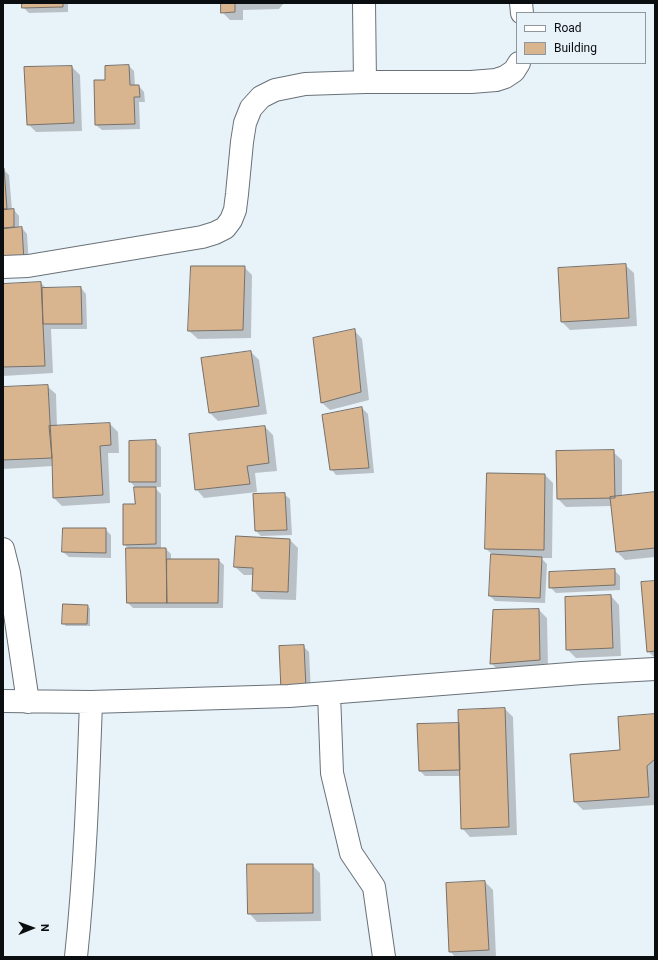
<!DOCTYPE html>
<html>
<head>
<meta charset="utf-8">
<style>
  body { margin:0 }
  #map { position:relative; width:658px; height:960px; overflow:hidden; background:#e8f2f9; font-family:Roboto,sans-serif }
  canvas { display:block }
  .frame { position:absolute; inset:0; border:4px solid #0b0e11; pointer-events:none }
  .legend { position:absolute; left:516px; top:12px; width:130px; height:52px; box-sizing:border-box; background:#e8f2f9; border:1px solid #90979c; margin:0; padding:5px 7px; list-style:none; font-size:12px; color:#0b0e11 }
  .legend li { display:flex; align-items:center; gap:8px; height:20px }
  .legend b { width:20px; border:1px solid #90979c }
  .north { position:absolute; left:12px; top:908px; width:40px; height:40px; -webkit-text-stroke:3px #e8f2f9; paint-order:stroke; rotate:89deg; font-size:11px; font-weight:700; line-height:16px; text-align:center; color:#0b0e11 }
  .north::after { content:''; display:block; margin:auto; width:14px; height:18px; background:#0b0e11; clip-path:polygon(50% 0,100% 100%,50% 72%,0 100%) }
</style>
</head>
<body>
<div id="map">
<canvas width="658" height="960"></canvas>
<div class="frame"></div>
<ul class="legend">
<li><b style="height:5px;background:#fff"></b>Road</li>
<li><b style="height:11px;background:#d8b48f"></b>Building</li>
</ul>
<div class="north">N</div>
</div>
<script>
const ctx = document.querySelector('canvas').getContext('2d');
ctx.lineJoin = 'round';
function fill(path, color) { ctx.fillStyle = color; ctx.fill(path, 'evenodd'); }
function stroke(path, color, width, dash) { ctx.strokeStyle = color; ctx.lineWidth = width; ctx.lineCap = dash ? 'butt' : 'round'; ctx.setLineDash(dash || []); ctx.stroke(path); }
const shadow = new Path2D(`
  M23,3H68V12L29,13L23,7Z
  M222,3H284L279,9L243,10V20H230L222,12Z
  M129,66L134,71L135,86H139L144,92L145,102H139L140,129L102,130L96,125L106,81Z
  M72,67L80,75L82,131L36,132L28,124Z
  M3,169L9,175L12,210H14L19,216V228H22L27,234L29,266L3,267Z
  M625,265L634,273L637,326L570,330L562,322Z
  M244,267L252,275L251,338L198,339L189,331Z
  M41,283L47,289L81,288L86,294L87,329H51L53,373L3,376V285Z
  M354,330L362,339L369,400L330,410L321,402Z
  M251,352L259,360L267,414L218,421L210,413Z
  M47,386L56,394L57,427L110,424L118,432L119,453H108L110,503L62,506L53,497V466L3,469V388Z
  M362,408L368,414L374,473L336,475L331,469Z
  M265,427L273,435L277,471L255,473L257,492L204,498L196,489Z
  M155,441L161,447V487H154L161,494V549H166L171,554V560H218L224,565L223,608H133L128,603L129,549L124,544L136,505L135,487L130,481Z
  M613,452L622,460V496L655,493V557L625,560L617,552L612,506L566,507L558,499Z
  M545,475L553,483L552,558H541L547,564L545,603L495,601L490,596L492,554L486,549Z
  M284,494L290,499L292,535L261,536L256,531Z
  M105,529L111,535V558L69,557L63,552Z
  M290,540L298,548L296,600L261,599L253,590L254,575H244L235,567Z
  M614,570L620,576V590L556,593L550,587Z
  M655,582V658L648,651Z
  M611,596L619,605L621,656L576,658L567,649Z
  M87,606L90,608V626H66L63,623Z
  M539,610L547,618L548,668L499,671L491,663Z
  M303,646L309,652L311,693L288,695Z
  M505,709L513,717L517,835L470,837L462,828L461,776H425L420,771L459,724Z
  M655,715V805L583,810L575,802Z
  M312,865L320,873L321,921L257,922L249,913Z
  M485,882L493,890L496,957H455L450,951Z`);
const building = new Path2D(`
  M22,3H63V7L22,8Z
  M221,3H235V12L221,13Z
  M129,65L130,85H139L140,97H134L135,124L95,125L94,80H105V66Z
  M72,66L74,123L27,125L24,67Z
  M3,168H4L7,209H3Z
  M14,209V227L3,228V210Z
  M22,227L24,261H3V229Z
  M626,264L629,318L561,322L558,268Z
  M191,266H245L243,330L188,331Z
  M41,282L45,366L3,367V284Z
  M81,287L82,324H43L42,288Z
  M355,329L361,392L321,403L313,338Z
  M251,351L259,406L209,413L201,358Z
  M48,385L52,458L3,460V387Z
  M362,407L369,468L330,470L322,415Z
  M110,423L111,445L100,446L103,495L53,498L52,458L49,426Z
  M265,426L269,463L247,466L250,484L195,490L189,434Z
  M156,440V482H129V441Z
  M614,450L615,498L557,499L556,451Z
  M487,473L545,474L544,550L485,549Z
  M134,487H156V544L123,545V504H135Z
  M655,492V548L616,552L610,497Z
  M285,493L287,530L255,531L253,494Z
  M63,528H106V553L62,552Z
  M236,536L290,539L288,592L252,591L253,568L234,567Z
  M126,548H166L167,603H127Z
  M491,554L542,557L540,598L489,596Z
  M167,559H219L218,603H167Z
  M615,569V585L549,588V572Z
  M655,581V651L647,652L641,582Z
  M611,595L613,648L566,650L565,597Z
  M63,604L88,605L87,624H62Z
  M539,609L540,660L490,664L493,610Z
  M304,645L306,688L281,690L279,646Z
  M505,708L509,827L461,829L458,710Z
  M655,714V759L647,766L649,797L574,802L570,754L620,750L618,717Z
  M459,723L460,770L419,771L417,724Z
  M247,864H313V913L248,914Z
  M485,881L489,950L449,952L446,883Z`);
const minor = new Path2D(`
  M364,3L365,82
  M521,3L522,13
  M3,267L28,266L202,237L215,233L225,228L231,220L235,210L237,194L242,142L245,123L251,108L261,97L275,90L305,84L365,82H471L496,80L505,77L514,71L519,63
  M3,549L9,573L28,702
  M329,693L332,773L351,853L374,887L384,957
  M3,701L91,702L289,696L582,673L655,669
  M76,957C85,872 88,787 91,702`);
fill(shadow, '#0003');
fill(building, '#d8b48f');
stroke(building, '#777068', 1);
stroke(minor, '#6a7279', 24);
stroke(minor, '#fff', 22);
</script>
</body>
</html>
